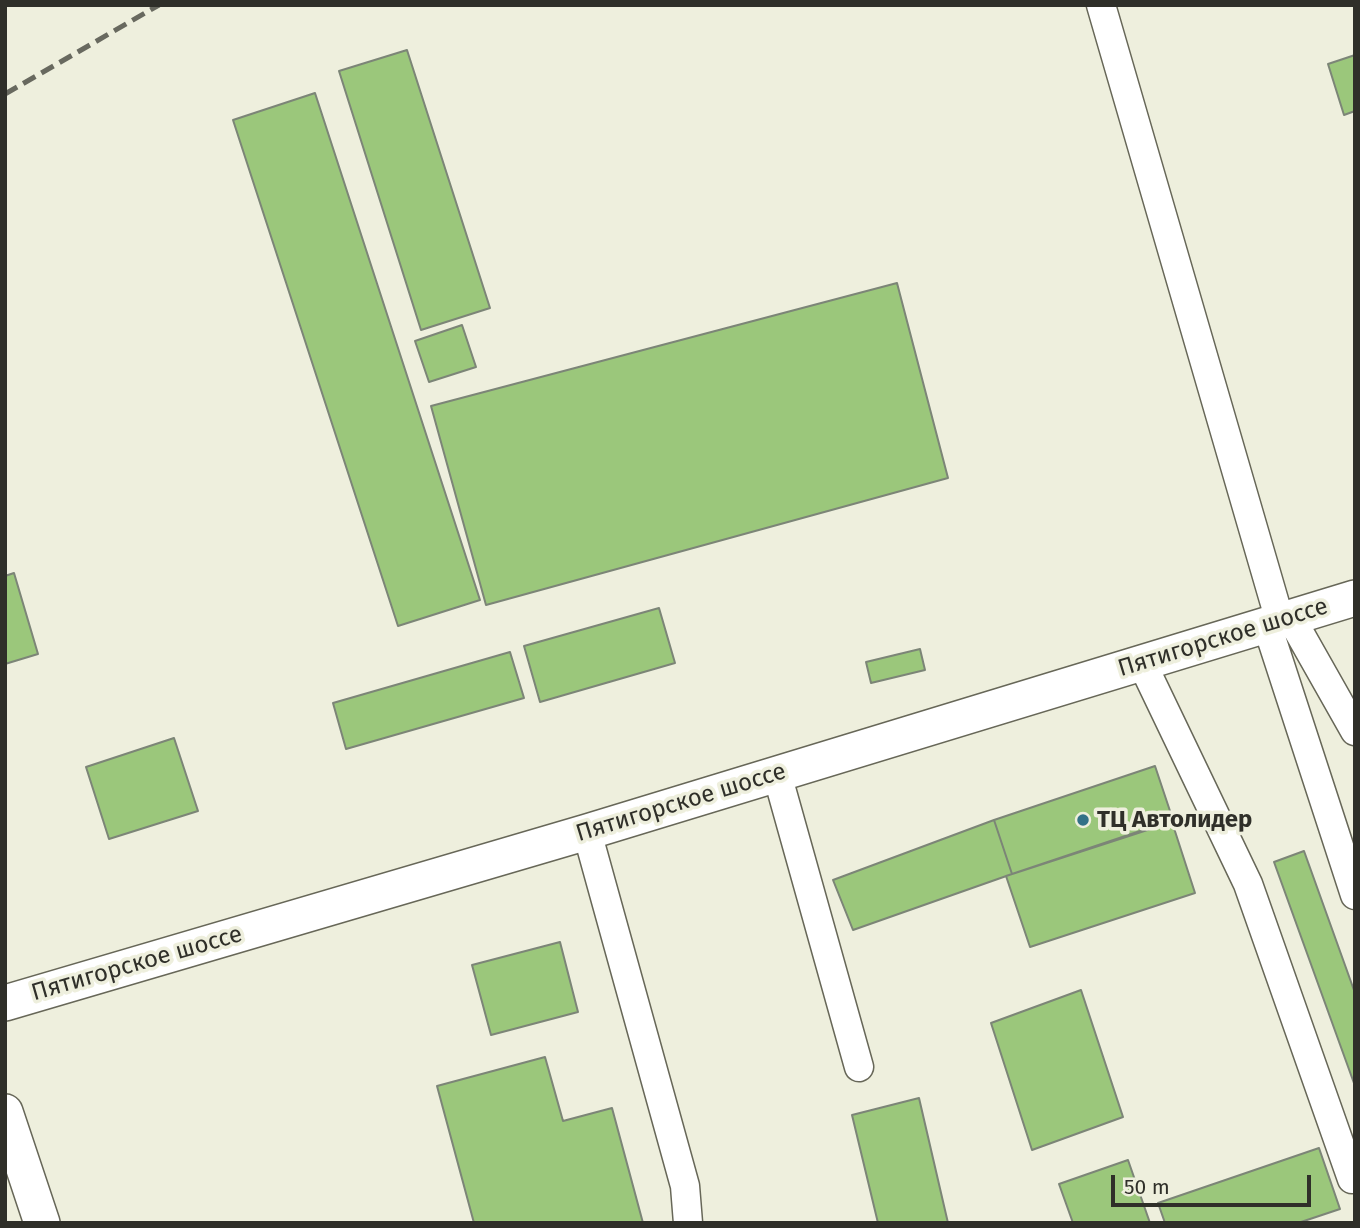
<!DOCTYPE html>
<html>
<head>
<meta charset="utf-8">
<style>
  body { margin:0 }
  #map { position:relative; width:1360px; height:1228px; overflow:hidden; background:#eeefdd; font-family:"Fira Sans",sans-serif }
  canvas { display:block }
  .frame { position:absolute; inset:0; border:7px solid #2f2f29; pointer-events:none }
  .scale { position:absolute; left:1111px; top:1175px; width:200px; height:32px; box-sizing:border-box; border:4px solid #2f2f29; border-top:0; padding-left:9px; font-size:21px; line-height:24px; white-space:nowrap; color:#2f2f29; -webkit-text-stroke:5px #eeefdd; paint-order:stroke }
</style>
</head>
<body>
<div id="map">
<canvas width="1360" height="1228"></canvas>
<div class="frame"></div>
<div class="scale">50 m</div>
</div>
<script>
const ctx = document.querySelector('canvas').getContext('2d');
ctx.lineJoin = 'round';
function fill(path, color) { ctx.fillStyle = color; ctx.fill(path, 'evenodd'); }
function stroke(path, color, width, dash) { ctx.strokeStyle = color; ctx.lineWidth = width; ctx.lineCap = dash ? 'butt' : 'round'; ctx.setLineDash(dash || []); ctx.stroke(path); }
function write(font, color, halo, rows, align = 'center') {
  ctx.font = font + ' "Fira Sans",sans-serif'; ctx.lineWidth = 7; ctx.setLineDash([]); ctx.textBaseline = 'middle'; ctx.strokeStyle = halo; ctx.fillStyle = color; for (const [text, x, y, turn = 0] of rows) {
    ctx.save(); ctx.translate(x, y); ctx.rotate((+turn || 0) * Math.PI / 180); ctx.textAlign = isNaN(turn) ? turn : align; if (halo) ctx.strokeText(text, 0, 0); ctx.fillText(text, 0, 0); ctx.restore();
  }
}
const building = new Path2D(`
  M407,50L490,308L421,330L339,71Z
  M1355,55V111L1344,115L1328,64Z
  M315,93L480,600L398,626L233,120Z
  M897,283L948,478L486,605L431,406Z
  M462,325L476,367L429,382L415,341Z
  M14,573L38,654L5,664V576Z
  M659,608L675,663L540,702L524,646Z
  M920,649L925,670L871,683L866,662Z
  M510,652L524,698L346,749L333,703Z
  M174,738L198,811L109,839L86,767Z
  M1155,766L1173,820L1012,874L994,820Z
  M994,820L1012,874L853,930L833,880Z
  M1172,822L1195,893L1030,947L1006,876Z
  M1304,851L1355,993V1086L1274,862Z
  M560,942L578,1012L491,1035L472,965Z
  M1081,990L1123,1117L1032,1150L991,1023Z
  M545,1057L563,1121L612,1108L643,1223H474L437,1086Z
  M919,1098L948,1223H878L852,1115Z
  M1319,1148L1340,1209L1298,1223H1165L1158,1203Z
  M1128,1160L1150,1223H1073L1059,1184Z`);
const minor = new Path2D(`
  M1101,5L1280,621
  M1291,618L1355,731
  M1267,625L1355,895
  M1142,663L1248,884L1352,1179
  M777,774L859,1067
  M587,832L685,1186L688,1223`);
const major = new Path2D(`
  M5,1003L587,832L1355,598
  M5,1112L42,1223`);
const rail = new Path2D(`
  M5,94L159,5`);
const markers = [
  [1083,820,7,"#337187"]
];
const streetNames = [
  ["Пятигорское шоссе",1223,638,-17],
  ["Пятигорское шоссе",681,803,-17],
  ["Пятигорское шоссе",137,964,-16]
];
const poiNames = [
  ["ТЦ Автолидер",1097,820]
];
fill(building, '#9bc77b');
stroke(building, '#7c8577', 2);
stroke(minor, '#676758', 31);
stroke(major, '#676758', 38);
stroke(minor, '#fff', 28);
stroke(major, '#fff', 35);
stroke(rail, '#68695f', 5, [14, 7]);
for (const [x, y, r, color] of markers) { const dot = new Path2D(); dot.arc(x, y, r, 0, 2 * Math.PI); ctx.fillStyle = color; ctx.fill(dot); stroke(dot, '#eeefdd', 2.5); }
write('24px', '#2f2f29', '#eeefdd', streetNames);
write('bold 24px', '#2f2f29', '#eeefdd', poiNames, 'left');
</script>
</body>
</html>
